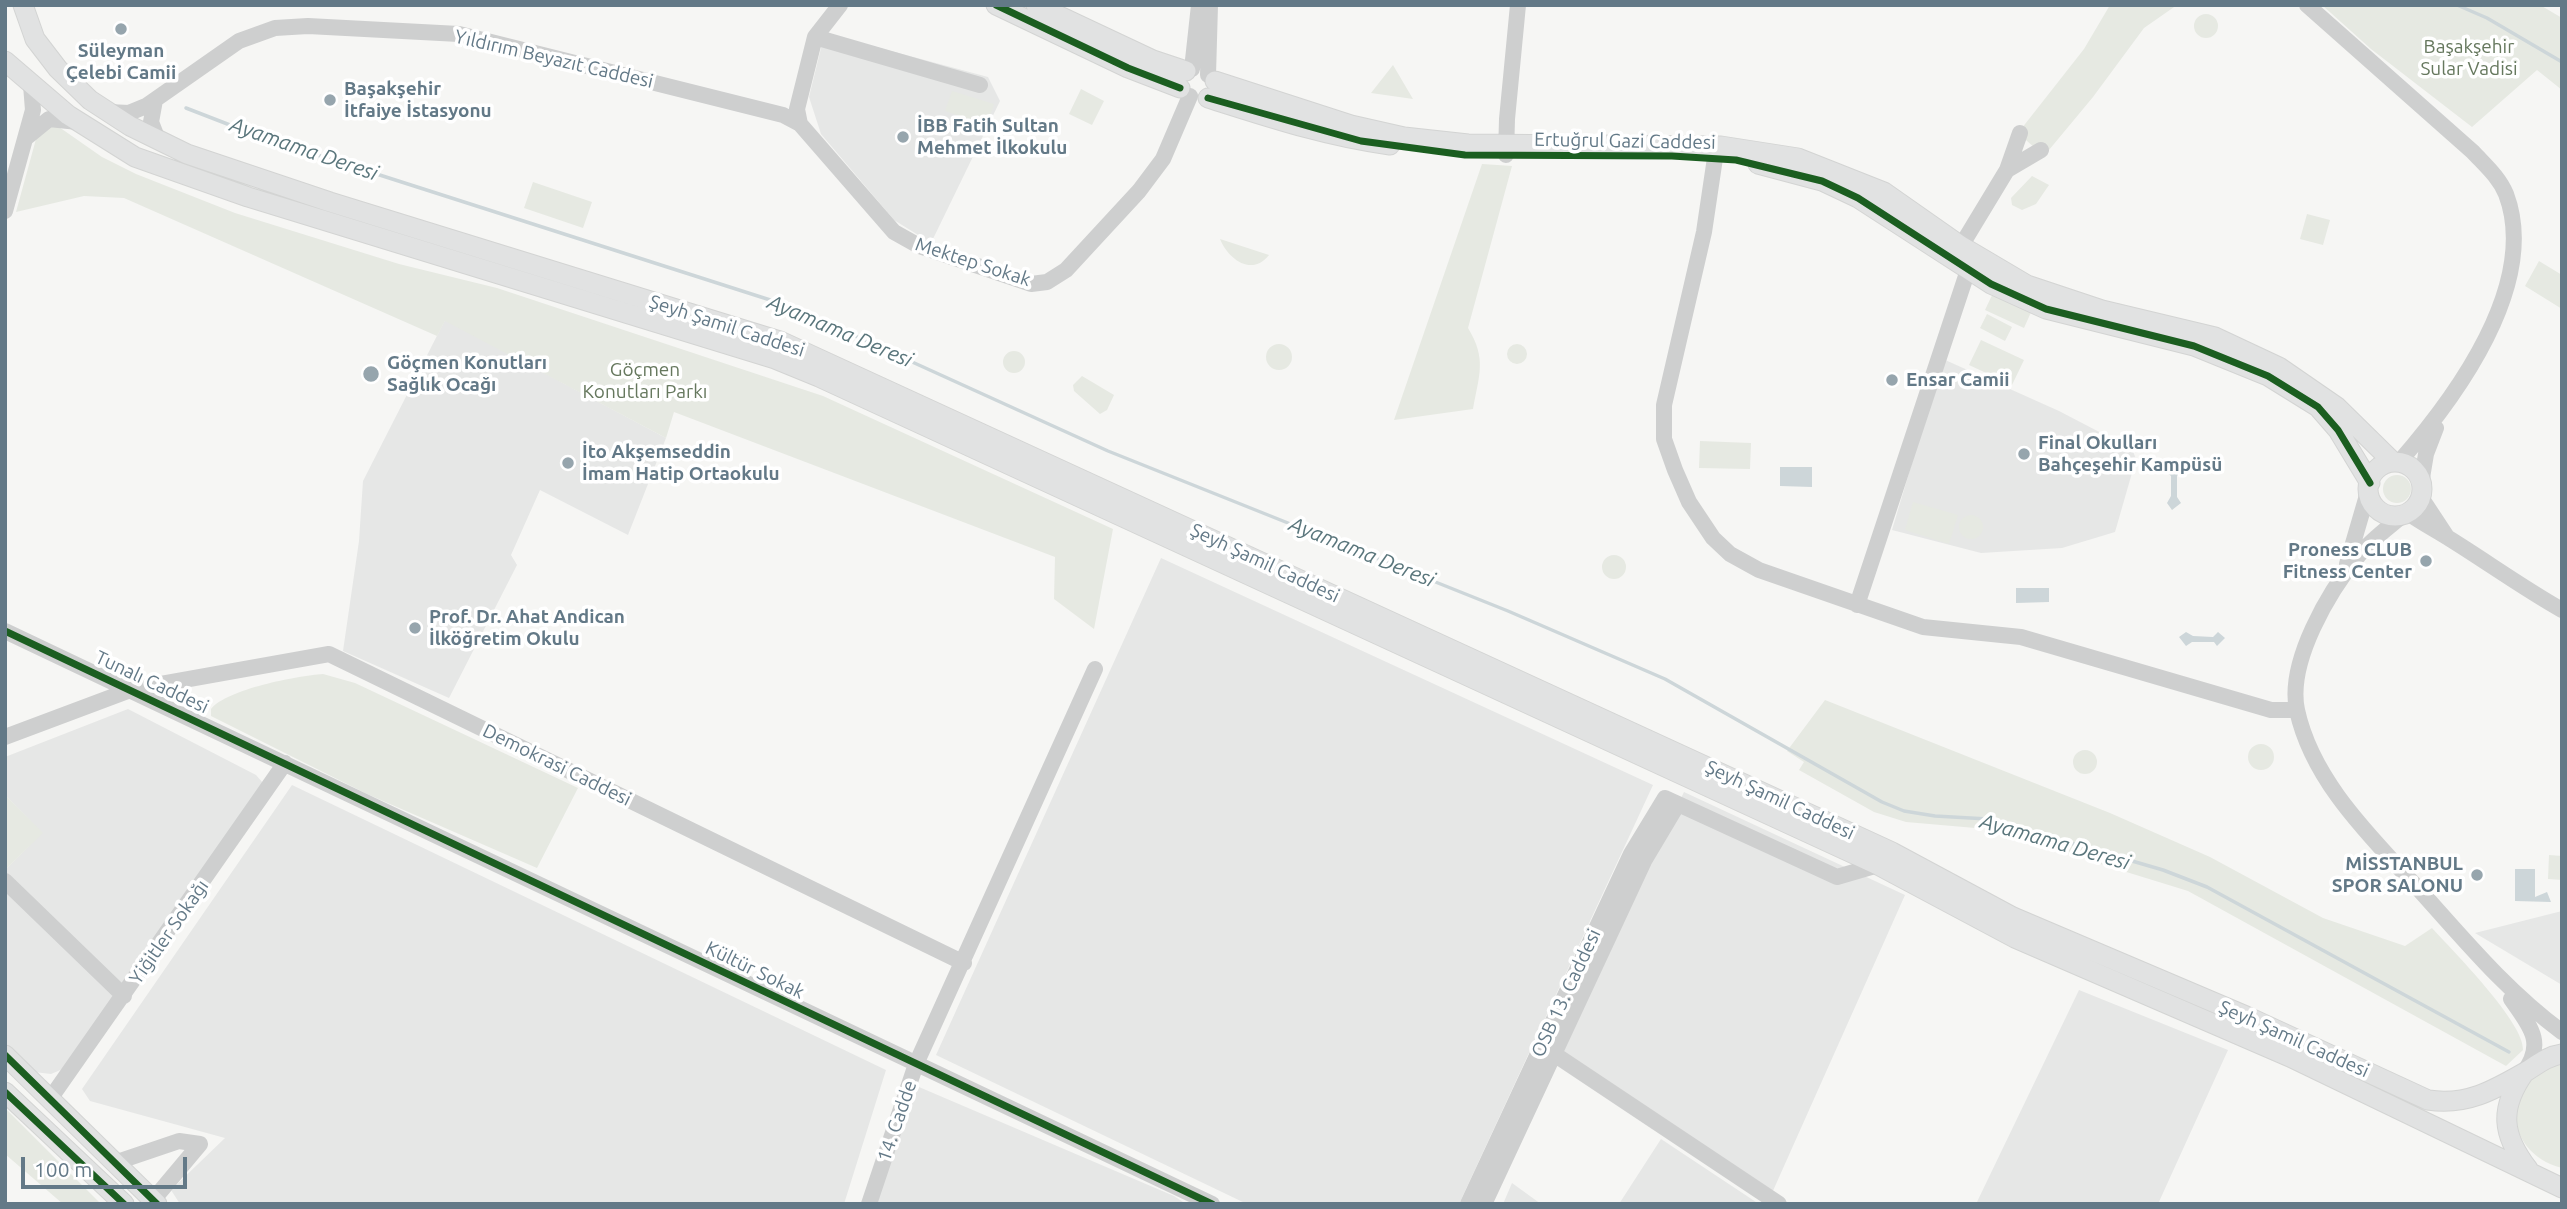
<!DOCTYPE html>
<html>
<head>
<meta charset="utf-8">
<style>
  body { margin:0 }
  #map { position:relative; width:2567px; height:1209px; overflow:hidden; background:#f6f6f4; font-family:Ubuntu,sans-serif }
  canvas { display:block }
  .frame { position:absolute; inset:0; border:7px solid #637987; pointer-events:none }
  .scale { position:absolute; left:21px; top:1157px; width:166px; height:32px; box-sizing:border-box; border:4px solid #637987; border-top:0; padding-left:9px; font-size:21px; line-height:24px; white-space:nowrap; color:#637987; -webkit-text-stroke:5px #fff; paint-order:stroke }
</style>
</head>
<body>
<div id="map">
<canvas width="2567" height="1209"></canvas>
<div class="frame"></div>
<div class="scale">100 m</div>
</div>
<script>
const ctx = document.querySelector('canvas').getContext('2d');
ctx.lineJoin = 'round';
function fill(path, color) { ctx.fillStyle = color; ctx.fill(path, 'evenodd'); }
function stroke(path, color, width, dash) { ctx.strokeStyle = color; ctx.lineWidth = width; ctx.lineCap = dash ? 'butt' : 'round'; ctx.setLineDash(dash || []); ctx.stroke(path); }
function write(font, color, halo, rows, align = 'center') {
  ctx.font = font + ' Ubuntu,sans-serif'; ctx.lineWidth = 7; ctx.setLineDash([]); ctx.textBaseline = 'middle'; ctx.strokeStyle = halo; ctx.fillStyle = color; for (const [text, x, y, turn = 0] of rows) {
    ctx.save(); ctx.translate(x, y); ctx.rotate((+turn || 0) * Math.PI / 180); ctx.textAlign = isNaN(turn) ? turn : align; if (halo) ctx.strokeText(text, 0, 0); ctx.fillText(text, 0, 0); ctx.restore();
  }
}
const built = new Path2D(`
  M828,34L988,77L1000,101L931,243L894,220L821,134L809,97L822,44Z
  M445,320L666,438L628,535L540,490L511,555L517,565L449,698L343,651L359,541L363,481Z
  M1943,359L2059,411L2132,449L2136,459L2115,532L2062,548L1981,553L1892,530Z
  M1161,558L1653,785L1459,1204H1247L936,1055Z
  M128,709L256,775L263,783L70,1066L51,1074L34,1072L5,1046V870L42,833L5,795V757Z
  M292,785L886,1070L844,1204H180L171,1190L225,1138L90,1101L82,1089Z
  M1684,792L1905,895L1772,1193L1556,1050Z
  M2562,911V985L2475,933Z
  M2079,990L2228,1050L2158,1204H1976Z
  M912,1084L1174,1196L1186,1204H873Z
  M1661,1139L1759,1204H1619Z
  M1512,1183L1541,1204H1503Z`);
const green = new Path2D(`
  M2110,5H2177L2144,28L2093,97L2044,156L2018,133L2084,49Z
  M2322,5H2540L2562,18V90L2537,70L2472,127L2371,49Z
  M2194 26a12 12 0 1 1 24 0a12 12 0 1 1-24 0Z
  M1393,65L1413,99L1371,93Z
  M1081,89L1104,101L1092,125L1069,114Z
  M952,91L994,104L987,125L945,111Z
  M49,127H59L102,157L136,174L235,213L399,264L497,288L823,396L1113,529L1094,629L1054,599L1055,557L674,412L666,438L445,321L437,336L124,198L84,196L16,212L36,139Z
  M1482,164L1512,166L1468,328C1487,359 1479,375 1473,409L1394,420Z
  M2032,176L2049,185L2036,204L2022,210L2012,205L2011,198Z
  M533,182L592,202L583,228L524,208Z
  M2307,214L2330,220L2323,245L2300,239Z
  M1220,239L1269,255C1252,277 1228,259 1220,239Z
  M2539,261L2562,275V309L2525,286Z
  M1994,291L2032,310L2024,328L1985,310Z
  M1987,314L2012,327L2005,341L1980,328Z
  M1981,340L2024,360L2012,385L1969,365Z
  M1507 354a10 10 0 1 1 20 0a10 10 0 1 1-20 0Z
  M1266 357a13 13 0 1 1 26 0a13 13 0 1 1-26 0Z
  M1003 362a11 11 0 1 1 22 0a11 11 0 1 1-22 0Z
  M1082,376L1114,395L1107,410L1100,414L1074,391L1073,385Z
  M1700,441L1751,443L1750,469L1699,468Z
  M2383 489a14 14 0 1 1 28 0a14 14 0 1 1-28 0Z
  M1913,502L1958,515L1949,544L1905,530Z
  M1959 527a12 12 0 1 1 24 0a12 12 0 1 1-24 0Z
  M1602 567a12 12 0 1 1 24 0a12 12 0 1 1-24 0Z
  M323,674L355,683L578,788L537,868L367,794L211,716V709C227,689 297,676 323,674Z
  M1825,700L2110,813L2210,857L2323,918L2405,946L2432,928C2452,950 2525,1023 2523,1050L2506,1066L2188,891L1987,829L1906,822L1874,812L1799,770L1804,762L1787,751Z
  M2248 757a13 13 0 1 1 26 0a13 13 0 1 1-26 0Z
  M2073 762a12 12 0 1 1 24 0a12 12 0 1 1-24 0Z
  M5,795L43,833L5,870Z
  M2549,855L2562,856V880L2548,879Z
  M2562,1065V1168C2499,1152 2501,1071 2562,1065Z
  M5,1108L101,1204H63L5,1154Z`);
const water = new Path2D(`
  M2172,464L2180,472L2177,476V497L2181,503L2172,510L2167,503L2171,496V476L2166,471Z
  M1780,467H1812V487L1780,486Z
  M2016,588H2049V602L2016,603Z
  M2186,632L2193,636L2213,637L2218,632L2225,638L2217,646L2214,642H2192L2186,646L2179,637Z
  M2515,869H2535V897L2547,892L2551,902L2515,901Z`);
const stream = new Path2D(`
  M2457,5L2487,18L2562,62
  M186,108L261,137L789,306L1108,451L1508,611L1665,679L1882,802L1904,811L1935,816L1988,819L2163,870L2207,887L2509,1052`);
const minor = new Path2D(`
  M840,5L815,37L797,109L800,124L894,232L919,246L1031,284L1047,282L1066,270L1139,191L1163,159L1190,96
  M2307,5L2473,152C2485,165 2499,177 2506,194C2540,284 2455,398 2400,461
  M815,37L980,85
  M1192,69L1199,5
  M1208,75L1210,5
  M155,100L151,122L158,140
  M108,112L129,113L146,106L239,41L275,28L308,26L459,34L783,115L800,124
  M27,137L49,119L78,122
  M1506,155L1507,119L1518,5
  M1715,158L1704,232L1664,405V439L1675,470L1689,502L1713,538L1730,554L1759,570L1923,627L2021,637L2271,710H2297
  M2007,170L2041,150
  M5,211L33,110L31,85
  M2421,484L2426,454L2436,428
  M2420,496L2447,537
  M2408,513C2422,523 2436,530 2450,539C2487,562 2523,588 2562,610
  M2402,516C2388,528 2371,540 2359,555C2329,591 2287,662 2297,710C2312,780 2369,835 2415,885C2462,937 2505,990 2562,1032
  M2347,564L2368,492
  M1857,605L1968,270L1961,246L2007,170L2020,133
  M5,631L1212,1204
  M5,737L133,689L329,654L964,963
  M5,881L124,996
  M2511,999C2529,1025 2546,1042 2524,1072
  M1548,1050L1779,1204
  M50,1099L285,763
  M117,1162L179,1141L200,1144
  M153,1200L200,1144
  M869,1204L916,1064L1095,669
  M1468,1204L1631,854L1665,798L1837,877L1878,865
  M1484,1204L1644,861L1678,804`);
const major = new Path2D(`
  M23,5L35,39L58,69L90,100L130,126L187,154L330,202L780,341L1892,852L2013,917L2246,1016L2428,1100C2467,1106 2494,1090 2527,1071C2538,1064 2548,1056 2562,1054
  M996,5L1128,68L1180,88
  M1036,5L1153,60L1186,71
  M5,61L68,115L135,157L248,197L775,359L819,377L1878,865L2015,938L2290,1057L2562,1188
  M1215,81L1351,125L1404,137L1468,144L1721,146L1798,158L1884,192L1961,246L2027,285L2102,310L2215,337L2279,367L2337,407L2392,461
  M1208,98C1268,117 1328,137 1390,145
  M1758,164L1822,181L1858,198L1991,284L2046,309L2194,346L2268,376L2318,407L2338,430L2370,483
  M2368 489a27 27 0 1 1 54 0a27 27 0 1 1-54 0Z
  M5,1055L157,1204
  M2524,1073C2499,1109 2502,1135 2528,1169
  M5,1092L124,1204`);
const cycleway = new Path2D(`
  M996,5L1128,68L1180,88
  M1208,98L1361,141L1465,155L1672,156L1736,160L1822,181L1858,198L1991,284L2046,309L2194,346L2268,376L2318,407L2338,430L2370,483
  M5,631L1212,1204
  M5,1055L157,1204
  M5,1092L124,1204`);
const markers = [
  [121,29,7,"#96a5ad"],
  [330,100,7,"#96a5ad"],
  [903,137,7,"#96a5ad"],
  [371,374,9,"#96a5ad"],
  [1892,380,7,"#96a5ad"],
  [2024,454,7,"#96a5ad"],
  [568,463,7,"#96a5ad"],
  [2426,561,7,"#96a5ad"],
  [415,628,7,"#96a5ad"],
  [2477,875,7,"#96a5ad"]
];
const parkNames = [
  ["Başakşehir",2469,47],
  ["Sular Vadisi",2469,69],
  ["Göçmen",645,370],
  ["Konutları Parkı",645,392]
];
const poiNames = [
  ["Süleyman",121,51,"center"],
  ["Çelebi Camii",121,73,"center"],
  ["Başakşehir",344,89],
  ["İtfaiye İstasyonu",344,111],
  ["İBB Fatih Sultan",917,126],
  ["Mehmet İlkokulu",917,148],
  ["Göçmen Konutları",387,363],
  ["Sağlık Ocağı",387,385],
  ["Ensar Camii",1906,380],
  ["Final Okulları",2038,443],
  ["Bahçeşehir Kampüsü",2038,465],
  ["İto Akşemseddin",582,452],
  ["İmam Hatip Ortaokulu",582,474],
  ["Proness CLUB",2412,550,"right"],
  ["Fitness Center",2412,572,"right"],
  ["Prof. Dr. Ahat Andican",429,617],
  ["İlköğretim Okulu",429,639],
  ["MİSSTANBUL",2463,864,"right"],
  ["SPOR SALONU",2463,886,"right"]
];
const streetNames = [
  ["Yıldırım Beyazıt Caddesi",554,59,13],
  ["Ertuğrul Gazi Caddesi",1625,141,1],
  ["Mektep Sokak",973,262,18],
  ["Şeyh Şamil Caddesi",727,326,18],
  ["Şeyh Şamil Caddesi",1265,563,25],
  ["Tunalı Caddesi",152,682,25],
  ["Demokrasi Caddesi",557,765,26],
  ["Şeyh Şamil Caddesi",1780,800,25],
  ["Yiğitler Sokağı",169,932,-55],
  ["Kültür Sokak",755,970,26],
  ["OSB 13. Caddesi",1566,993,-65],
  ["Şeyh Şamil Caddesi",2294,1039,24],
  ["14. Cadde",897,1121,-71]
];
const waterNames = [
  ["Ayamama Deresi",304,149,19],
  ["Ayamama Deresi",840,331,23],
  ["Ayamama Deresi",1362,552,22],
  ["Ayamama Deresi",2055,842,16]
];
fill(built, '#e6e7e6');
fill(green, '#e6e9e2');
fill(water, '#cdd6d9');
stroke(stream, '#cdd6d9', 3.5);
stroke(major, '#d3d4d3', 21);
stroke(minor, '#cecfcf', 16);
stroke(major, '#e1e2e2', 19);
stroke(cycleway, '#1b5e20', 7);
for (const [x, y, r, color] of markers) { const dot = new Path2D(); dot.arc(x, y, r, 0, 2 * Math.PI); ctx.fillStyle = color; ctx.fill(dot); stroke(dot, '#fff', 2.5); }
write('19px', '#66785e', '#fff', parkNames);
write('bold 19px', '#637987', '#fff', poiNames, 'left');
write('19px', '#637987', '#fff', streetNames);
write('italic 21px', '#5a767c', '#fff', waterNames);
</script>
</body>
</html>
